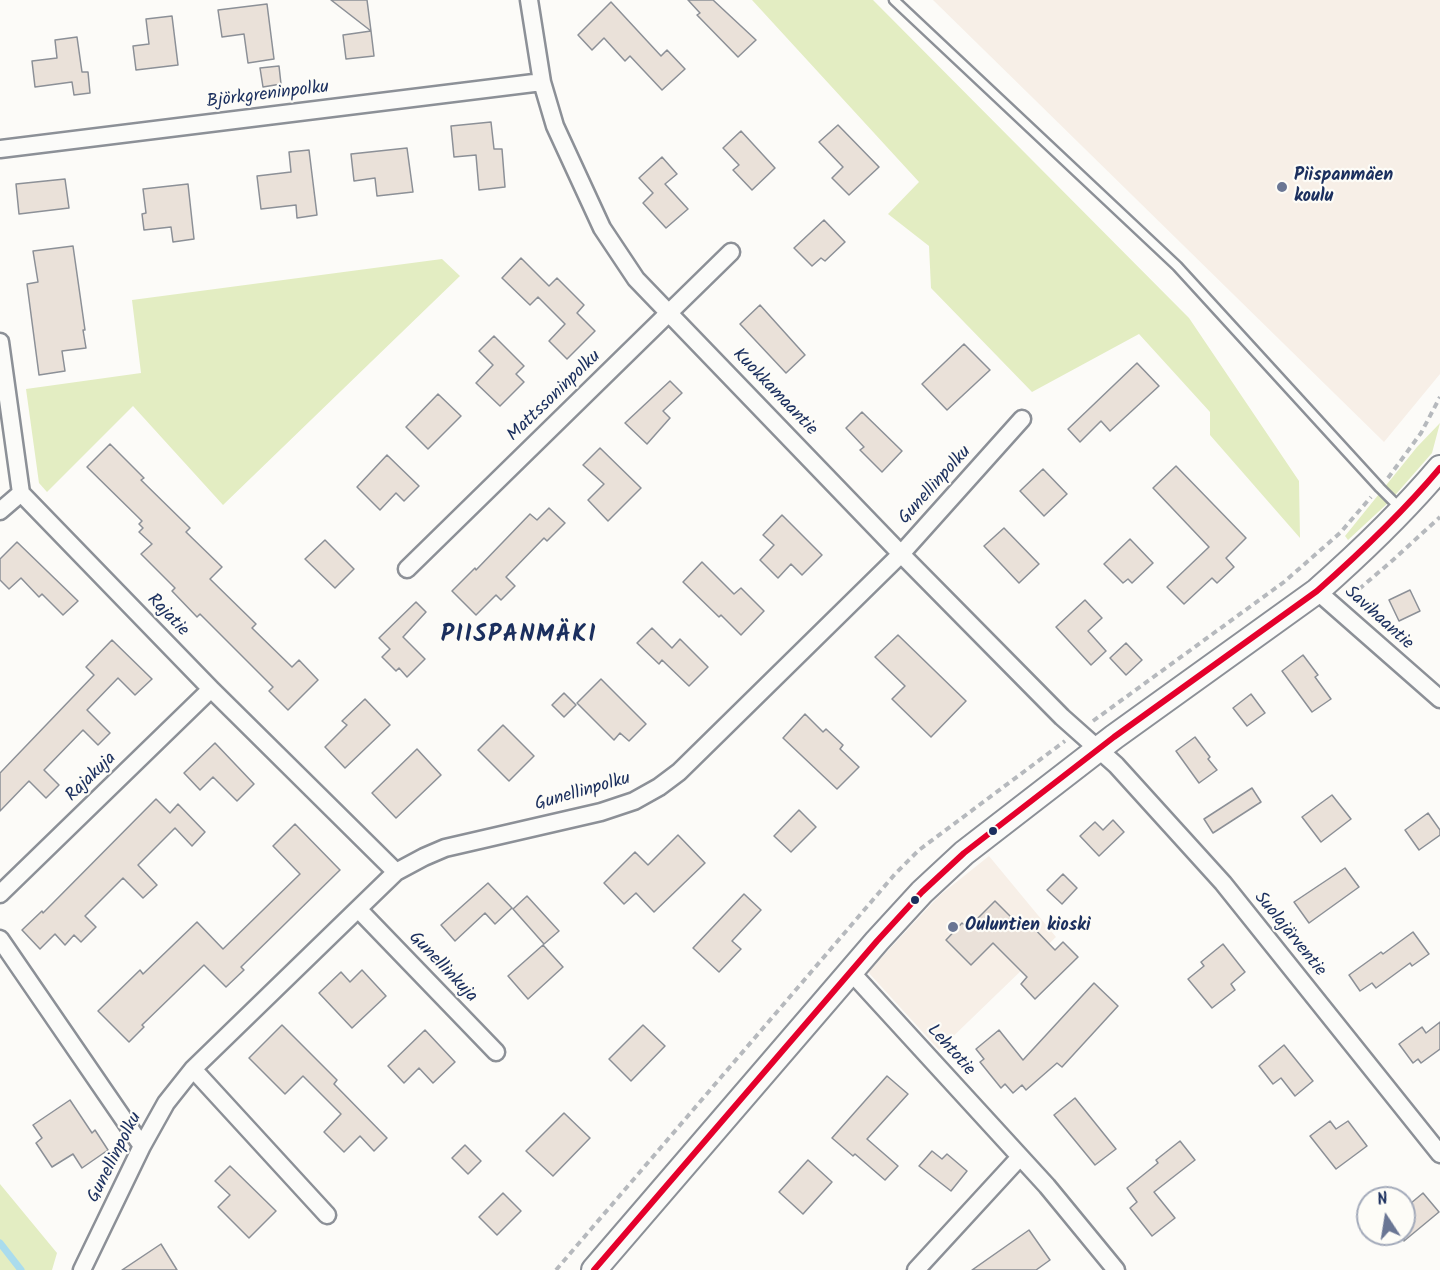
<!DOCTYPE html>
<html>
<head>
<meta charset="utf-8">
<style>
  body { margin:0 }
  #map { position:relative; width:1440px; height:1270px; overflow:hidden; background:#fcfbf8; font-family:Kalam,sans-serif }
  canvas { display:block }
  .north { position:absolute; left:1356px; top:1186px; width:60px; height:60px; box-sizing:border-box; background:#fdfcf7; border:2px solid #a3aaba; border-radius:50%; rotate:348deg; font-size:16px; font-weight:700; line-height:24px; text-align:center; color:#1b2f5e }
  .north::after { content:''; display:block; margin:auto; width:21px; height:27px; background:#6a7694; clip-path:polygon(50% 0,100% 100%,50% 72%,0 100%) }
</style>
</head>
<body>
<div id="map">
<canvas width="1440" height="1270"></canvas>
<div class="north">N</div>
</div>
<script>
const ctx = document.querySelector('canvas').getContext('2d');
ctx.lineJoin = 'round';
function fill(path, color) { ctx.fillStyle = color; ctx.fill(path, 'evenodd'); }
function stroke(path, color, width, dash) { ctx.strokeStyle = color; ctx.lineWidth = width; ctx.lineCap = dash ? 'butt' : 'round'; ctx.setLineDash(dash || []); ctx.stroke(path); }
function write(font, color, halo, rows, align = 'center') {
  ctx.font = font + ' Kalam,sans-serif'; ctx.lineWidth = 4.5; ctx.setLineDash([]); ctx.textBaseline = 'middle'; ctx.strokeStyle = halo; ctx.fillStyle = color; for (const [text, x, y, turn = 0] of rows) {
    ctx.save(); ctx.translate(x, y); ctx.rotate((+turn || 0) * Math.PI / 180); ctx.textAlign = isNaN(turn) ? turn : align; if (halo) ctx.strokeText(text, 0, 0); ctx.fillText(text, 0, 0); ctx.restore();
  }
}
const built = new Path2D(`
  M933,0H1440V374L1384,442Z
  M989,856L1056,937L939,1050L868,972L939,896Z`);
const green = new Path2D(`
  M752,0H873L1189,318L1299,481L1300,538L1210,435V412L1139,334L1032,392L931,288L929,246L888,214L919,182Z
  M442,259L460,276L223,505L133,406L47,492L39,483L26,389L141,373L132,300Z
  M1440,423L1432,453L1390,501L1348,540L1345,536L1417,447Z
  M0,1184L57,1253L52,1270H0Z`);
const stream = new Path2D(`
  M0,1243L21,1270`);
const building = new Path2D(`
  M331,0H367L371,31Z
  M688,0H713L756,40L738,57L697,15L700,13Z
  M611,2L661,56L667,50L685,69L662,90L630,56L625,61L604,38L592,50L578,35Z
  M267,4L274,59L248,63L244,34L222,37L218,10Z
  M172,16L178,65L136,70L133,46L149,44L146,19Z
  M371,31L374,56L346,59L343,35Z
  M77,37L82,72H88L90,93L74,95L72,82L35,87L32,61L57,58L55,40Z
  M279,66L281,84L263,87L260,68Z
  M491,122L494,149H502L505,187L479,190L476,155L454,157L451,126Z
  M838,125L879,167L849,195L832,178L843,167L819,142Z
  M741,131L775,168L752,190L733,170L739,165L723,148Z
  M407,148L413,192L377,196L375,178L354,181L351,154Z
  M309,150L317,215L297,218L296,205L261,209L257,176L291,172L289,152Z
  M662,157L677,174L665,184L688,209L666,228L643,203L653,193L639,178Z
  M65,179L69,208L19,214L16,184Z
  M188,184L194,239L173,242L171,227L144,230L142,214L146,213L143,189Z
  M824,220L845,242L825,261L821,258L812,266L794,248Z
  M73,246L85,330H83L86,348L62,351L65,371L39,375L27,284L38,282L33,251Z
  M521,258L549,286L557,278L584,305L577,313L595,331L567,359L549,341L565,324L538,297L530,305L502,278Z
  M760,305L805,355L786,373L740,324Z
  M494,336L524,366L516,374L524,382L500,406L476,383L493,365L479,351Z
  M964,344L990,370L947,410L922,384Z
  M1137,363L1159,386L1110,431L1101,421L1080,442L1068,429Z
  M670,381L682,393L663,411L670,418L647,444L625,423Z
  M438,394L461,416L428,449L406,427Z
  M862,412L902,451L882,472L860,450L864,447L846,428Z
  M110,444L144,478L141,480L190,528L186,532L222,567L210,579L256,624L252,628L292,667L299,660L318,680L288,710L269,691L273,687L200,614L197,617L172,591L175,588L141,554L152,544L139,532L143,528L139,524L142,521L87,467Z
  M600,448L641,488L608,521L588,500L604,484L583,465Z
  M387,455L419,486L404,501L396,493L380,510L357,487Z
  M1176,466L1246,538L1226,558L1234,567L1217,583L1212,578L1184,604L1167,587L1209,547L1153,488Z
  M1043,469L1067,494L1044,516L1020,491Z
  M549,508L565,523L547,541L544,538L506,577L515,586L501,600L496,595L476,615L452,591L475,568L476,570L530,514L537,520Z
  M782,515L822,555L802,575L791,564L778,578L760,560L774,545L763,535Z
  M1004,528L1039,564L1019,583L984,546Z
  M1130,539L1153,563L1132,583L1128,579L1123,583L1104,564Z
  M325,540L354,569L335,588L305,559Z
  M17,542L78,601L63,615L42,594L39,597L21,578L9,589L0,580V559Z
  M702,562L734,594L741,588L764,611L741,635L721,615L719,617L683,582Z
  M1410,590L1420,611L1399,621L1389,600Z
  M1085,600L1102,618L1088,631L1106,651L1091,665L1056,627Z
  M416,602L426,612L403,637L425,659L407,677L399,668L396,671L382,657L390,649L379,638Z
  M652,628L672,648L680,639L708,667L689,686L662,660L659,664L637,643Z
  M898,635L966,701L931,737L892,699L905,686L875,657Z
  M112,640L152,679L135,695L118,678L87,710L110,733L98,745L83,730L44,770L59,785L46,798L29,781L0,811V773L94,675L86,667Z
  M1126,643L1142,660L1126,675L1110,658Z
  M1303,655L1318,675L1315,677L1331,699L1312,712L1282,671Z
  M601,679L646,724L629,741L620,733L614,740L577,703Z
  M564,693L576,705L564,717L552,705Z
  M1251,694L1265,713L1247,726L1233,708Z
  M365,699L390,725L345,768L325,747L347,725L342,721Z
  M805,714L823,732L826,729L843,745L840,749L859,767L837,789L783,738Z
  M503,725L534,756L509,781L478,750Z
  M1195,737L1210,757L1208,759L1217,770L1199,783L1176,751Z
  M215,743L254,784L237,801L213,777L200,790L184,773Z
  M417,749L441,775L396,818L372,793Z
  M1252,788L1261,802L1213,833L1204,819Z
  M1332,795L1351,819L1321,842L1302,817Z
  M156,799L170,813L178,804L205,832L192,846L175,828L138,865L157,885L143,898L123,878L85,916L96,927L81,942L74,935L65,945L55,934L40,949L22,930L42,911L43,913Z
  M799,810L816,827L791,852L774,836Z
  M1428,813L1440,830V835L1419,850L1405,830Z
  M1113,820L1124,832L1099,856L1080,836L1095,822L1103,830Z
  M295,824L340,870L241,967L244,970L226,987L204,965L142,1025L144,1027L129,1042L98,1011L140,970L143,974L197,922L223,949L300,874L273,846Z
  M678,835L705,863L654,912L636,893L624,904L604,883L635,852L648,865Z
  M1345,868L1359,887L1309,923L1294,902Z
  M1063,874L1077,888L1062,904L1047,890Z
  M488,883L512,908L495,924L485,913L455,941L441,925Z
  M744,894L761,910L732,941L741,949L719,972L693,948Z
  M527,896L559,931L544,944L513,909Z
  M995,901L1020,926L1026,920L1055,950L1063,942L1078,957L1035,999L1021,984L1027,977L993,943L971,965L946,940L962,923L968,928Z
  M1413,932L1429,954L1412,966L1410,963L1376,988L1372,983L1360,991L1349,975L1381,952L1383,954Z
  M1223,944L1245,972L1231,984L1235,990L1212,1008L1188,979L1204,966L1201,962Z
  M543,945L563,967L528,999L508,976Z
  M362,970L386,996L352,1028L319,993L341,972L350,982Z
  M1094,983L1118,1006L1062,1067L1057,1063L1026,1090L1022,1085L1013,1093L1005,1084L1001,1088L980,1062L984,1059L976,1049L999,1030L1023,1060Z
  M1440,1022V1049L1421,1063L1418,1059L1413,1063L1399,1044L1422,1027L1426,1033Z
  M282,1025L337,1080L334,1084L387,1138L374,1151L360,1136L344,1152L324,1132L341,1114L303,1076L285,1094L249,1058Z
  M643,1025L665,1046L631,1081L609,1059Z
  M425,1030L455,1062L433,1083L419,1068L404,1083L388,1066Z
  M1284,1045L1313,1081L1295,1096L1281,1078L1273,1084L1259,1066Z
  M887,1076L908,1094L867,1139L898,1166L885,1180L855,1154L853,1156L832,1138Z
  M1075,1098L1116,1149L1095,1165L1054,1115Z
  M70,1100L92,1133L95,1130L108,1150L82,1168L73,1154L52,1167L36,1143L42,1138L33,1125Z
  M564,1113L590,1138L553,1176L526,1151Z
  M1330,1121L1336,1129L1348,1121L1367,1146L1336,1169L1310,1136Z
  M1180,1141L1195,1160L1154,1192L1175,1218L1152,1236L1130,1208L1137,1202L1127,1188L1158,1163L1156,1160Z
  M465,1145L481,1161L468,1174L452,1158Z
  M932,1151L942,1159L947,1154L967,1171L951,1191L919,1166Z
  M808,1160L832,1182L803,1214L779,1192Z
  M230,1166L276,1211L249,1238L218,1207L230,1195L215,1181Z
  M503,1193L521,1211L497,1235L479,1217Z
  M1423,1193L1439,1212L1404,1241V1209Z
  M1029,1230L1050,1260L1036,1270H972Z
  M161,1244L177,1270H122Z`);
const path = new Path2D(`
  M1388,478L1421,433L1440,397
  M1351,596L1393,560L1440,517
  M1093,721L1284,582L1340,533L1371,497
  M556,1270L895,874L919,850L1065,741`);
const service = new Path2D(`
  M894,0L1177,266L1380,488L1401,509`);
const minor = new Path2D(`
  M529,0L542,82L555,126L602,228L636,279L901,554L1062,717L1116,765L1223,883L1440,1154
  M0,149L542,82
  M0,342L21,493L211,689L396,872
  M0,511L21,493
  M407,569L731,252
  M1317,591L1440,699
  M0,894L211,689
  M359,910L496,1052
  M0,939L142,1146
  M851,972L1047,1186L1116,1270
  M193,1069L327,1215
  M82,1270L142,1146L166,1103L193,1069L396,872L424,857L445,848L601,812L634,801L659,787L679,772L901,554L1022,419
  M916,1270L1020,1157`);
const secondary = new Path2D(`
  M594,1270L877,941L922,892L964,853L1114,737L1317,591C1360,553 1403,512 1440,468`);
const bus1 = new Path2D(`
  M594,1270L877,941L922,892L964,853L1114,737L1317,591C1360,553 1403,512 1440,468`);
const markers = [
  [1282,187,6,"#6a7694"],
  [993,831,5,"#1b2f5e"],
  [915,900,5,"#1b2f5e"],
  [953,927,6,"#6a7694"]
];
const streetNames = [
  ["Björkgreninpolku",268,96,-7],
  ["Kuokkamaantie",774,393,46],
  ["Mattssoninpolku",555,397,-44],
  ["Gunellinpolku",936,486,-48],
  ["Rajatie",167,616,46],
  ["Savihaantie",1378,619,42],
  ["Rajakuja",92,778,-44],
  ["Gunellinpolku",583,793,-16],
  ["Suolajärventie",1289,935,51],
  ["Gunellinkuja",442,968,46],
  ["Lehtotie",950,1051,48],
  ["Gunellinpolku",116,1158,-63]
];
const poiNames = [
  ["Piispanmäen",1294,177],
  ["koulu",1294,198],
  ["Ouluntien kioski",965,927]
];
const districtNames = [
  ["PIISPANMÄKI",519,637]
];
fill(built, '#f7efe7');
fill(green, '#e3edc2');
stroke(stream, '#aadced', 7);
fill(building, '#eae1d9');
stroke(building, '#8c9097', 1.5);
stroke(service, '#8c9097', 13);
stroke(minor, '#8c9097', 21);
stroke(secondary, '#8c9097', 28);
stroke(path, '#b6b9bd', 4, [6, 4.5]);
stroke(service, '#fbfbf9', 8);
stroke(minor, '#fbfbf9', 16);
stroke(secondary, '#fbfbf9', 24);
stroke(bus1, '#e4002b', 6);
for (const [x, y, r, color] of markers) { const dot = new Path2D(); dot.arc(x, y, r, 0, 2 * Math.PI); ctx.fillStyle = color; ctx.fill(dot); stroke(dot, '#fdfcf7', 2); }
write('18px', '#1b2f5e', '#fdfcf7', streetNames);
write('bold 18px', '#1b2f5e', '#fdfcf7', poiNames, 'left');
ctx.letterSpacing = '1.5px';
write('bold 24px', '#1b2f5e', '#fdfcf7', districtNames);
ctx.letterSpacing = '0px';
</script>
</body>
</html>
